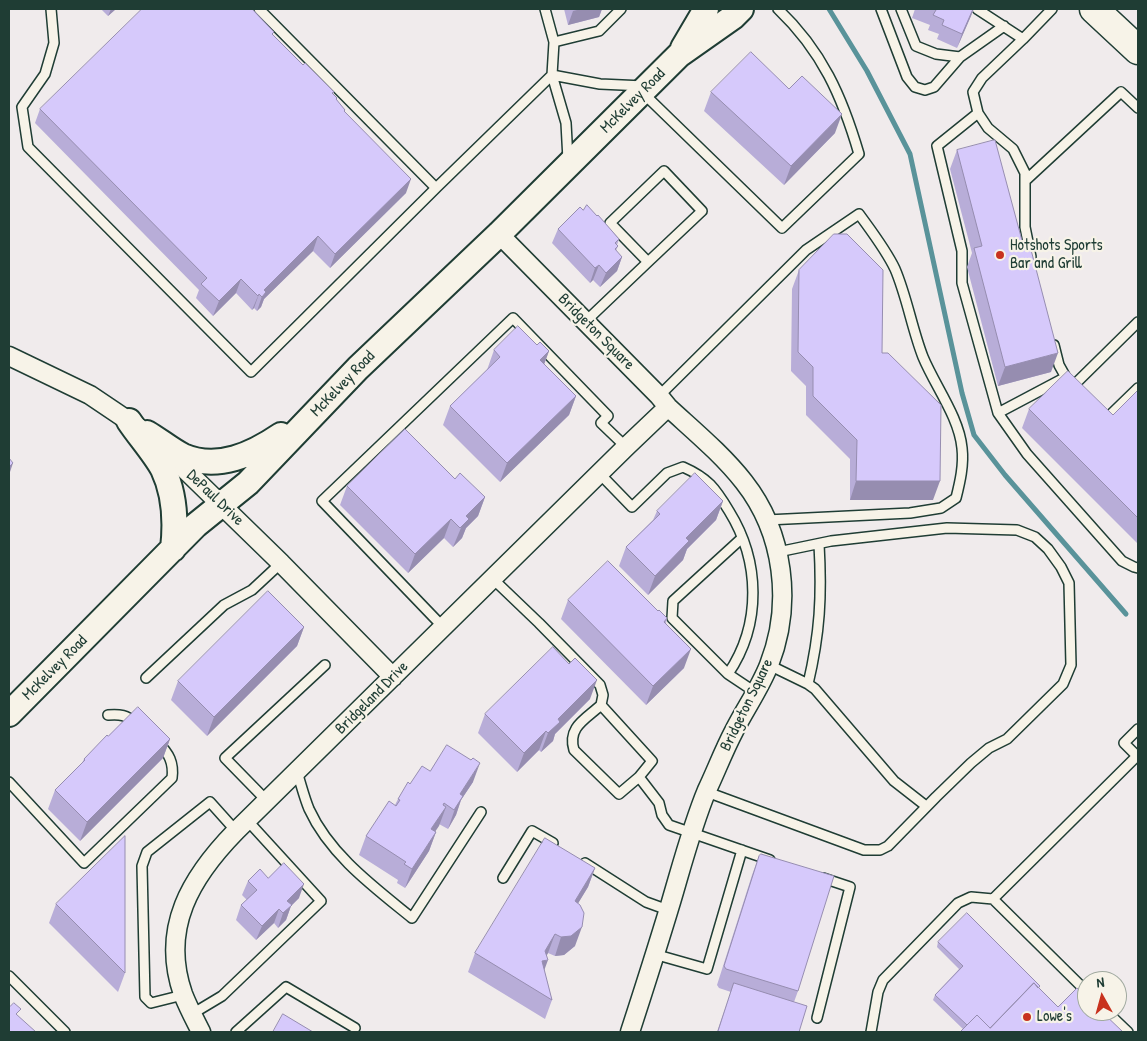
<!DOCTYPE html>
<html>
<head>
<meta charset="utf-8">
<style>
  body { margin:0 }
  #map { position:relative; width:1147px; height:1041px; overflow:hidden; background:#f0ebec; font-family:"Patrick Hand",sans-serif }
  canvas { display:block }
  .frame { position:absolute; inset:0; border:10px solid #1f3d34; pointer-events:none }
  .north { position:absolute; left:1077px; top:971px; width:50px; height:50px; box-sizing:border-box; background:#f7f3e8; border:1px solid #a1aaa0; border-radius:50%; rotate:353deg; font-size:14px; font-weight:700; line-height:20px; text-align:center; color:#1f3d34 }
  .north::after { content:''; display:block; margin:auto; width:18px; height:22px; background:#c8321e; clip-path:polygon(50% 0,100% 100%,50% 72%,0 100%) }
</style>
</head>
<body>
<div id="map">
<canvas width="1147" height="1041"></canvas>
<div class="frame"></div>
<div class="north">N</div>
</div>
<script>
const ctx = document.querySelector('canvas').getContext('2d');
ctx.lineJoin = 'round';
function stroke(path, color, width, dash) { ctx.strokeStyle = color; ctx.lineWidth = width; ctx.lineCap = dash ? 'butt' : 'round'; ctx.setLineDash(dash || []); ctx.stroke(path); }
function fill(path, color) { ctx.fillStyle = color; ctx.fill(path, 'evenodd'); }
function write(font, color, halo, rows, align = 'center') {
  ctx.font = font + ' "Patrick Hand",sans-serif'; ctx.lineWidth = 4.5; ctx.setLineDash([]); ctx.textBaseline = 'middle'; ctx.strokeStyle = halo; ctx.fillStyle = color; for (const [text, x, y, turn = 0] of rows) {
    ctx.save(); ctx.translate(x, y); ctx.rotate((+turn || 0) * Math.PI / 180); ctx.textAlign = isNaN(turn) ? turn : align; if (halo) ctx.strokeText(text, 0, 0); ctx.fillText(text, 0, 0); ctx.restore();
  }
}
const stream = new Path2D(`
  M829,9L867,71L910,154L962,393L974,435L1005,475L1126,614`);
const lane = new Path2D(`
  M51,9L54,43L45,74L22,107L28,147L251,372L436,188
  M259,9L436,188L552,75
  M545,9L554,42L552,75L566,123L568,160
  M881,9L907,77L915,87L925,90L934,87L960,57
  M901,9L916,46L936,54L960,57L1004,26
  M977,9L1023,39L1052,9
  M1023,39L982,78L973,92L978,113L988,128L1013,149L1025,173V227L1031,257
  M554,42L599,31L621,9
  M552,75L600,84L644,86
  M642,92L782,228L859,154C842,96 822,51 778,9
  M978,113L937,146L962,251V283L998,413L1027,454L1122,561L1134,567L1138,568
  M1025,181L1121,92L1138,108
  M585,322L648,262L610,223L664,171L702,211L648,262
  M1054,345L1059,365L1069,383
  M1072,387L1138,322
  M659,396L806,250L859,214C872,232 886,250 895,269C907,297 912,329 923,357C935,386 959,417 962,448C964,465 960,482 956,498L941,508L910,513L767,520
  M998,413L1066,377
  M1104,421L1138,388
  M600,474L632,507L667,473L683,467C708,478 715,488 729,511C760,561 762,624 728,674L755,692
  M492,578L539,623L600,685L603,695L601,705L652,761L639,777L659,803L662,815L669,825L770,860
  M444,628L322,501L513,318L608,416L601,423L626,447
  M769,665L808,684L815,689L894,781L926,806
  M728,674L672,618L673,601L742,538
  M146,678L224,605L252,590L281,563
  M808,684C820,633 822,596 819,544
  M601,705C586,719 567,727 574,750L619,794L639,777
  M108,715C120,714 127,715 135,723
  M1138,729L1124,743L1138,757
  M297,772C301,784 304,797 309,809C330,855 374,887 412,918L481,812
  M9,782L84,863L172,778C174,763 169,753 158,743
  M707,792L864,850H880L888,846L936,797L971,763L989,748L1007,739L1063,684L1071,665L1069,583L1061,567L1048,549L1035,537L1017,530L947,528L831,541L778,552
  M267,801L225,758L325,665
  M585,863L646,902L668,910
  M503,878L532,831L553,843
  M654,954L707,969L742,850
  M9,976L65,1032
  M1087,992L993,899L1137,756
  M183,995L151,1003L145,997L142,866L147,852L210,802L236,831
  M1106,1011L1128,1032
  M192,1014L222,996L321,901L247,820
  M817,1018L850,887L823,878
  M236,1032L286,987L355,1028
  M871,1032L878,992L883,980L958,903L971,897L993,899`);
const street = new Path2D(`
  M499,234L659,396L668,407C694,431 722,454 744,482C784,533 793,604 769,665C760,688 745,709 734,731C724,750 716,771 707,790C692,826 682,865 671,902C658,945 644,989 630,1032
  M9,356L90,395L139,428
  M168,453L281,563L393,677
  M201,1032C195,1020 188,1007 183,994C160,928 191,877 236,831L626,447L668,407`);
const secondary = new Path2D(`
  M683,48L706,9
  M129,421C139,436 155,454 163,469C175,494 176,523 173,549
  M147,433C159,440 171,450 183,456C218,471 253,454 281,435
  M9,714L196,525L248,483L358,368L499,234L679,55L733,17L741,9`);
const primary = new Path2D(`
  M1094,9L1138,50`);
const wall = new Path2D(`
  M101,9H116L108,16Z
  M564,9H602L599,17L568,25Z
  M915,9H974L957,48L937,39L939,34L928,30L930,25L912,18Z
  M273,35L303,65L334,92L333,94L337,98V100L345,112L406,193L330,268L313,251L264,299L261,307L257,311L254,308L252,310L236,293L213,316L196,298L199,290L35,123L40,109Z
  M711,92L835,133L784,185L704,111Z
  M957,150L1051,372L998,386L967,267L972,253L950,169Z
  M558,229L619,239L617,245L618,246L616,251L622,257L617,271L600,287L593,280L590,283L552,243Z
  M799,270L882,353L933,500H850V459L806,415V386L791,371L792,289Z
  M537,345L549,351L544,364L576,396L569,415L500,482L443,425L450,406L487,370L494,350Z
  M1138,390V544L1022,428L1029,409L1113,415Z
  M455,479L485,497L478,516L466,528L462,538L453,547L444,538L408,573L340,505L347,486Z
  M723,501L716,520L687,549L683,560L648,595L619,566L626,547L653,520L657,511Z
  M568,600L658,611L667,618L666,623L684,668L646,705L561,619Z
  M304,627L297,646L207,736L171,700L178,681Z
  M590,699L555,734L553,741L541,752L539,750L517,772L478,733L485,714Z
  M108,736L170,739L163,758L80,841L48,809L55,790L82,763L84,759Z
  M430,771L473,782L461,800L456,815L448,829L439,824L435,831L436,832L429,851L405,888L397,883L398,880L359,855L366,836L395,805L398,799L410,784Z
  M759,856L798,991L794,1002L799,1032H717L731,992L719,988L717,985L752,875Z
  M595,868L588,887L578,903L575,946L564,955L555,956L548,953L546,956L544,969L552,1000L545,1019L468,972L475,953Z
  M268,878L299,898L291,906L286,920L278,928L274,923L256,940L236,920L241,905L247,900L242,895L248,881Z
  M56,904L125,973L118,992L49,923Z
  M938,942L1040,986L1039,988L1058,1007L1087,1011L963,1029L933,1000L935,995L959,969L937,947Z`);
const shadedWall = new Path2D(`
  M111,9H116L108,16Z
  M581,9H602L599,17L568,25L573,11Z
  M973,9L971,16L957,48L962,34Z
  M842,114L835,133L784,185L791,166Z
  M411,179L406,193L330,268L335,254Z
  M318,236L313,251L264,299L261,307L257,311L264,290Z
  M622,257L617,271L600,287L606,273Z
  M599,265L593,280L590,283L595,268Z
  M241,279L236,293L213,316L219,301Z
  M259,294L254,308L252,310L258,296Z
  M549,351L542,370L540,360Z
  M1058,353L1051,372L998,386L1005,367Z
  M576,396L569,415L500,482L507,463Z
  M13,463L9,475V467Z
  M856,481H940L933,500H850Z
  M485,497L478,516L466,528L462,538L453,547L466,516Z
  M723,501L716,520L687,549L683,560L648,595L655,576L686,538Z
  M451,519L444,538L408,573L415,554Z
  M304,627L297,646L207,736L214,717Z
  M691,649L684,668L646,705L653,686Z
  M597,680L590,699L555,734L553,741L541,752L548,733L558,719Z
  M546,731L539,750L517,772L524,753Z
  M170,739L163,758L80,841L87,822Z
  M480,763L473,782L461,800L456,815L448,829L460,794Z
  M446,807L439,826L424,848L431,829Z
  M436,832L429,851L405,888L412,869Z
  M595,868L588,887L568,920L575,901Z
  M304,884L299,898L291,906L286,920L278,928L287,901Z
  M279,909L274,923L256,940L262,926Z
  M582,927L575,946L564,955L555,956L561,937Z
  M555,934L548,953L544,961L548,960L541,979L535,981L545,951Z`);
const building = new Path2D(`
  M142,9H252L274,32L272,34L303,65L305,63L334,92L332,93L337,98L336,99L345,110L344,111L411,179L335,254L318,236L264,290L266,292L262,297L259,294L258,296L241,279L219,301L201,284L207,278L40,109Z
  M932,9H973L962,34L942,25L944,20L933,15L936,10Z
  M751,52L789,89L802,76L842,114L791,166L711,92Z
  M995,140L1024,248L1030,246L1058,353L1005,367L974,248L982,246L957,150Z
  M587,205L597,216L598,215L619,239L615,243L618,246L615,249L622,257L606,273L599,265L595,268L558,229L580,207L583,210Z
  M834,234H847L883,270L882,353H888L941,405L940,481H856L857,440L813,396V367L798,352L799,270Z
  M518,326L537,345L540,342L549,351L540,360L576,396L507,463L450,406L500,357L494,350Z
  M1068,371L1113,415L1138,390V518L1029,409Z
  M405,429L455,479L460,473L485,497L466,516L469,519L460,528L451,519L415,554L347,486Z
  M9,458L13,463L9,467Z
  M695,473L723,501L686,538L689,541L655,576L626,547L660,514L657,511Z
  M608,561L658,611L659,610L667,618L664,622L691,649L653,686L568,600Z
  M268,591L304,627L214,717L178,681Z
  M553,647L569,664L575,658L597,680L558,719L560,722L548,733L546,731L524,753L485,714Z
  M138,707L170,739L87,822L55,790L85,760L84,759L107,735L108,736Z
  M447,745L471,760L473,758L480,763L460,794L463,796L454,810L444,803L443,805L446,807L431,829L436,832L412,869L404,864L406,862L366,836L389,801L396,806L400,800L398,799L408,782L410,784L422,766L430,771Z
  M125,836V973L56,904Z
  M545,838L595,868L575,901L580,905L584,913L582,927L571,936L561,937L555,934L545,951L548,960L542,961L552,1000L475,953Z
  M761,854L834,876L798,991L726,969L724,966L759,856Z
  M284,863L304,884L287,901L292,905L283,913L279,909L262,926L241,905L257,890L248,881L260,869L268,878Z
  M967,913L1040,986L1038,988L1034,983L990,1028L977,1015L967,1025L935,995L963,966L938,942Z
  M734,983L807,1006L799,1032H718Z
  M1034,983L1058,1007L1077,988L1087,997V1011H1101L1123,1032H960L977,1015L990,1028Z
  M14,1003L21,1009L16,1014L36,1032H9V1005L10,1006Z
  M283,1014L313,1032H273Z`);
const markers = [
  [1000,255,5,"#c8321e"],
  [1027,1017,5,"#c8321e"]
];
const streetNames = [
  ["McKelvey Road",633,101,-45],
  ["Bridgeton Square",596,332,45],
  ["McKelvey Road",343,384,-46],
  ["DePaul Drive",215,498,44],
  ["McKelvey Road",55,668,-45],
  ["Bridgeland Drive",372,698,-45],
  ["Bridgeton Square",747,705,-64]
];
const poiNames = [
  ["Hotshots Sports",1010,246],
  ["Bar and Grill",1010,264],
  ["Lowe's",1037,1017]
];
stroke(stream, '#59939a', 5);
stroke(lane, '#1f3d34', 12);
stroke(street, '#1f3d34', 21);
stroke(secondary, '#1f3d34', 28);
stroke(primary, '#1f3d34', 31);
stroke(lane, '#f7f3e8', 9);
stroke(street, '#f7f3e8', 18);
stroke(secondary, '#f7f3e8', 24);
stroke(primary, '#f7f3e8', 28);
fill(wall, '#b8add8');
fill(shadedWall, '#968db0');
fill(building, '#d6c9fb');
stroke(building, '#968db0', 1);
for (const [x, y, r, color] of markers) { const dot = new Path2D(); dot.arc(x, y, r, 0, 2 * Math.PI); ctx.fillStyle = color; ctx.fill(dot); stroke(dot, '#f7f3e8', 2); }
write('16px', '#1f3d34', '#f7f3e8', streetNames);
write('16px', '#1f3d34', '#f7f3e8', poiNames, 'left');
</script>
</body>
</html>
